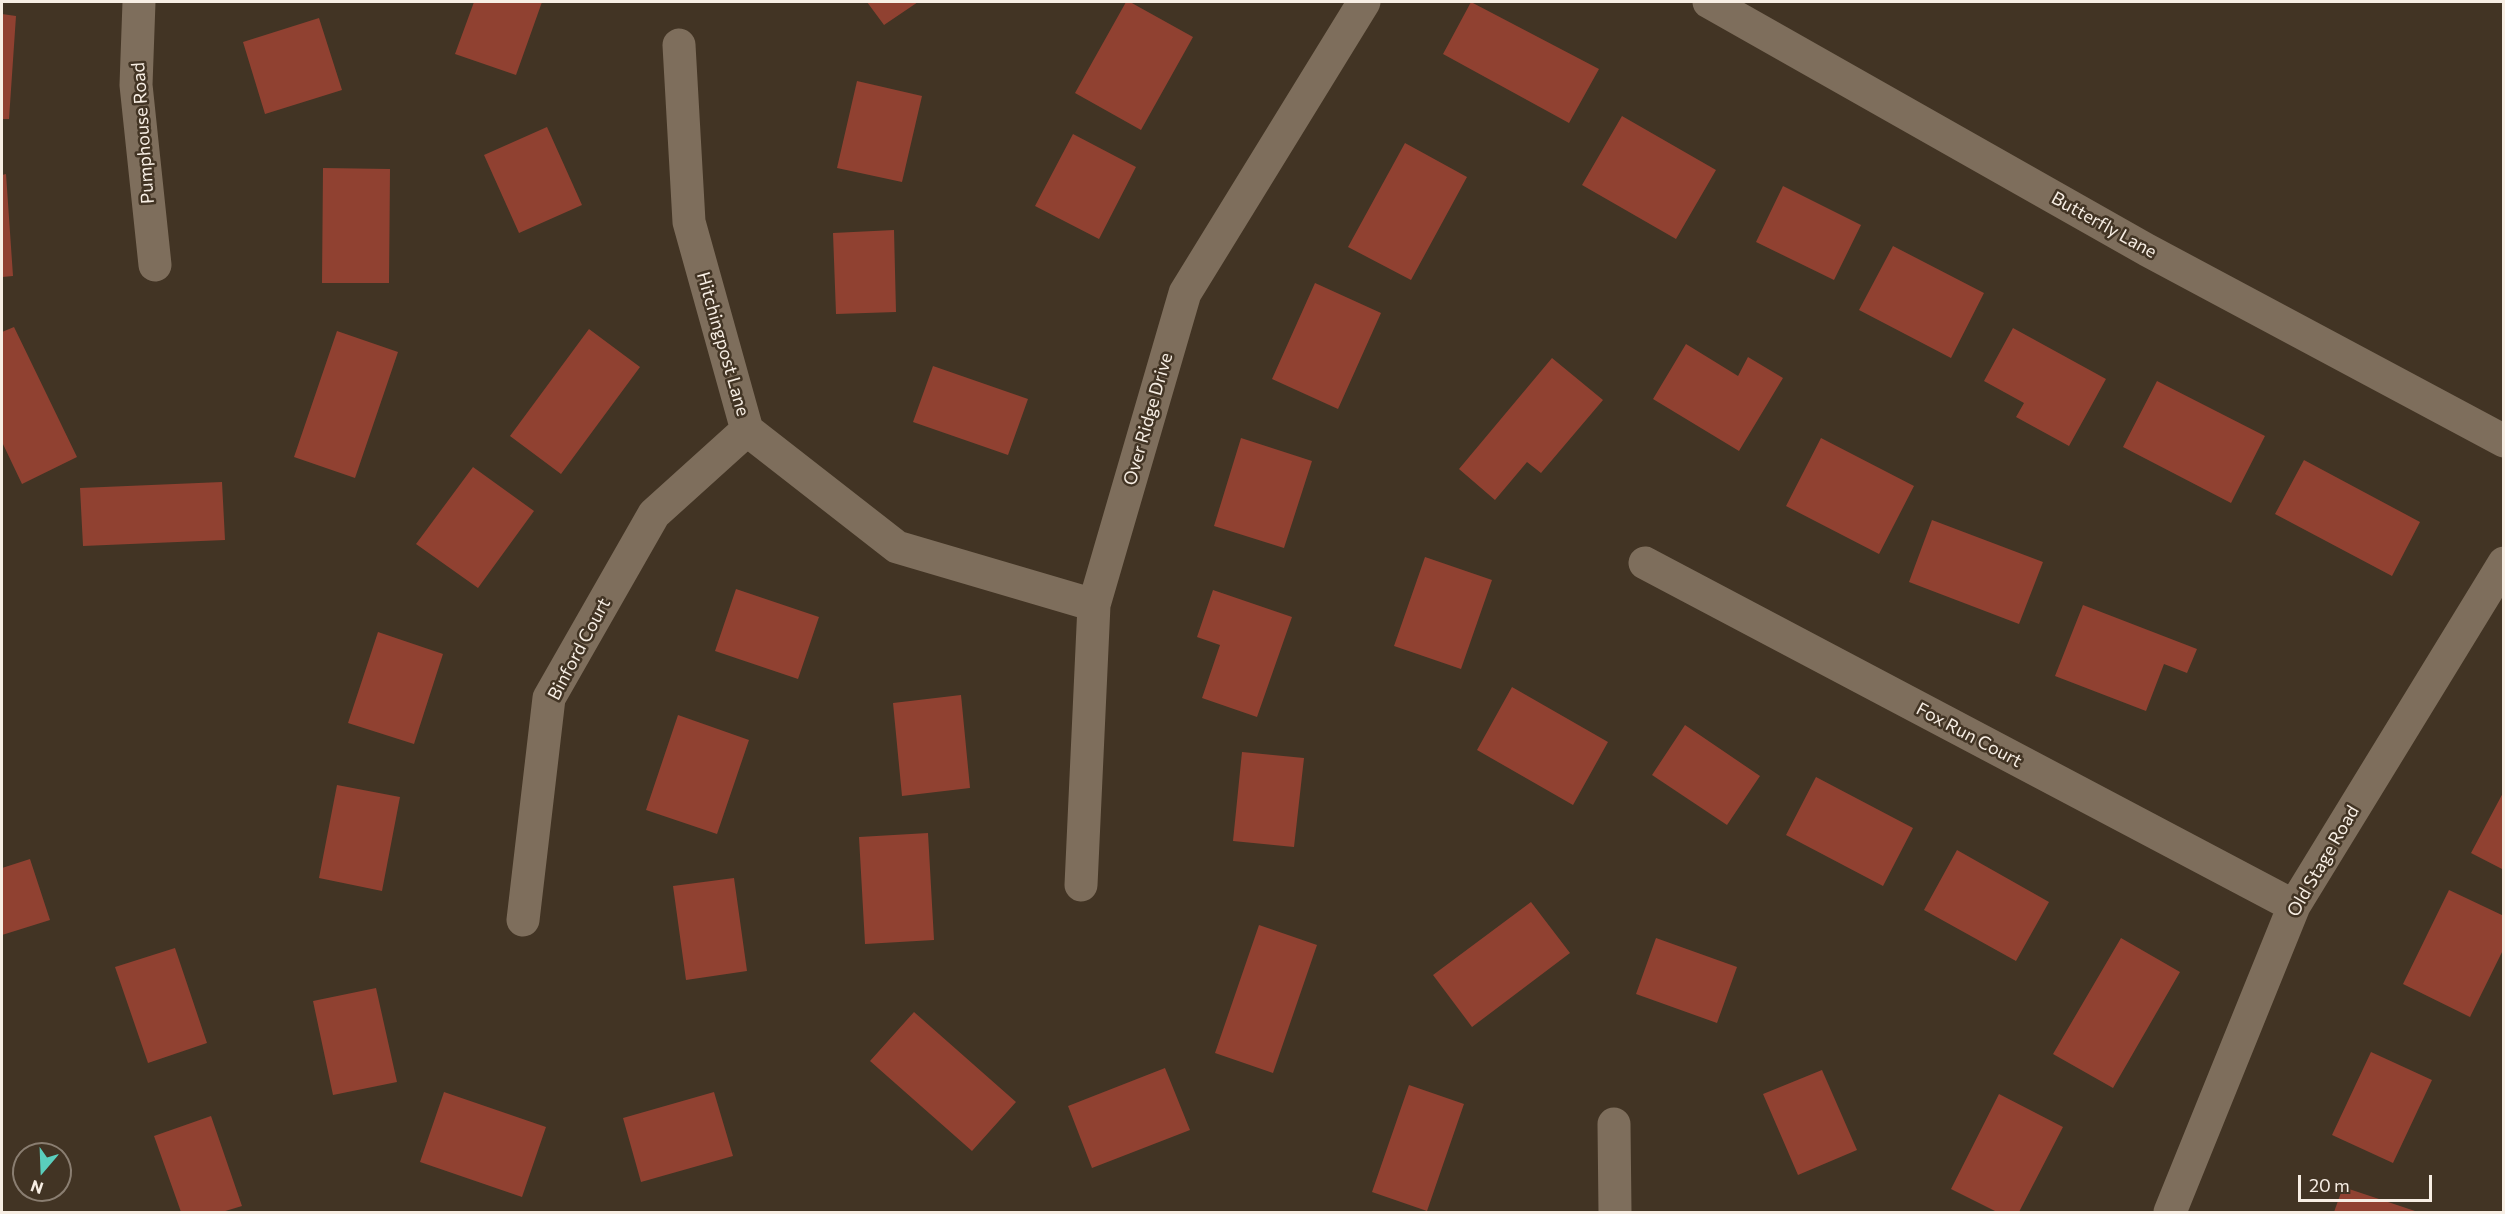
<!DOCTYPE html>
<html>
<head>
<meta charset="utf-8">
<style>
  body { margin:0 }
  #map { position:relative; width:2505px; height:1214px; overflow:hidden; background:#423424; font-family:Commissioner,sans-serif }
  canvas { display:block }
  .frame { position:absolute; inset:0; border:3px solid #f7eee4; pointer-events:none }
  .north { position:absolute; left:12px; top:1142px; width:60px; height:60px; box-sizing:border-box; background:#423424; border:2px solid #8a7e71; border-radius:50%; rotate:199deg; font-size:16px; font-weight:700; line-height:24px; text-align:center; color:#f7eee4 }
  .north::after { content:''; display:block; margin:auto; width:21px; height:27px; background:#5acebd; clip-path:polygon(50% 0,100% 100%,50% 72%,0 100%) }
  .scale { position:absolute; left:2298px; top:1175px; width:134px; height:27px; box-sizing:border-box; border:3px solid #f7eee4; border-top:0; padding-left:8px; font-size:18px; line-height:21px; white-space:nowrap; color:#f7eee4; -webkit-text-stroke:4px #423424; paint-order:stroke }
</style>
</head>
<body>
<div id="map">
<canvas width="2505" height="1214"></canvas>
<div class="frame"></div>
<div class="north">N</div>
<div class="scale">20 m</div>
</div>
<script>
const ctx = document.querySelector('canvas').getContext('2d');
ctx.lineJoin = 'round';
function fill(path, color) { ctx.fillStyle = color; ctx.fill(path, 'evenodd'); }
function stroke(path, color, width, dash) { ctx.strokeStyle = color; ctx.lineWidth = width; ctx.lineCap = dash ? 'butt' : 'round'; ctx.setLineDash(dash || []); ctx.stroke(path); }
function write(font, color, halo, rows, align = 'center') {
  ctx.font = font + ' Commissioner,sans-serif'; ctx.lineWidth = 5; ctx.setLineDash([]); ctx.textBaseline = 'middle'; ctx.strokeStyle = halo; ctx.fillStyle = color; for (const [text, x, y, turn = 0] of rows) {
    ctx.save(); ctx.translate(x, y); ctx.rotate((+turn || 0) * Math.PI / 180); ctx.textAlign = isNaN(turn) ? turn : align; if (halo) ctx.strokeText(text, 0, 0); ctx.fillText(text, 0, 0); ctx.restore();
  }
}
const building = new Path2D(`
  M474,2H542L516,75L455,54Z
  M867,2H918L884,25Z
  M1126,2H1130L1193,37L1141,130L1075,93Z
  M1471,2L1599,69L1569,123L1443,54Z
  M2,14L16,16L9,119H2Z
  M319,18L342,90L265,114L243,42Z
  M857,81L922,96L902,182L837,168Z
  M1622,116L1716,170L1676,239L1582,185Z
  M547,127L582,205L519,233L484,155Z
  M1073,134L1136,167L1099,239L1035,206Z
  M1405,143L1467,177L1411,280L1348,247Z
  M323,168L390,169L389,283H322Z
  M6,174L13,276L2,277V175Z
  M1783,186L1861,225L1834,280L1756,242Z
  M894,230L896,312L836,314L833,233Z
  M1893,246L1984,293L1951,358L1859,310Z
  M1315,283L1381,313L1338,409L1272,379Z
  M14,327L77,457L22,484L2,442V332Z
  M2013,328L2106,379L2069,446L2016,417L2024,403L1984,381Z
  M589,329L640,367L561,474L510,436Z
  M337,331L398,352L355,478L294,457Z
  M1686,344L1738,376L1748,357L1783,378L1739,451L1653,399Z
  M1552,358L1603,400L1541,473L1527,462L1495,500L1459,469Z
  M933,366L1028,399L1008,455L913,422Z
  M2157,381L2265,436L2231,503L2123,447Z
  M1241,438L1312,461L1284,548L1214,526Z
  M1821,438L1914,486L1879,554L1786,506Z
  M2304,460L2420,522L2392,576L2275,514Z
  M473,467L534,511L478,588L416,544Z
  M222,482L225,540L83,546L80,488Z
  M1932,520L2043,562L2019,624L1909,582Z
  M1425,557L1492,580L1461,669L1394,646Z
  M736,589L819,617L798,679L715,651Z
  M1213,590L1292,617L1257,717L1202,698L1220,645L1197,637Z
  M2083,605L2197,649L2187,673L2164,664L2146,711L2055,676Z
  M378,632L443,654L414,744L348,723Z
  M1512,687L1608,742L1573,805L1477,750Z
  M961,695L970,788L902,796L893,703Z
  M678,715L749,740L717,834L646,810Z
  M1685,725L1760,776L1727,825L1652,775Z
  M1242,752L1304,758L1294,847L1233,841Z
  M1816,777L1913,828L1883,886L1786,835Z
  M337,785L400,797L382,891L319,878Z
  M2504,791V870L2471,853Z
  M928,833L934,940L865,944L859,837Z
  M1957,850L2049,902L2016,961L1924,910Z
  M30,859L50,920L2,935V868Z
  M734,878L747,971L686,980L673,886Z
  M2449,890L2504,916V948L2470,1017L2403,984Z
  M1531,902L1570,953L1472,1027L1433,975Z
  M1259,925L1317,945L1273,1073L1215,1053Z
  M1656,938L1737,967L1717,1023L1636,994Z
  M2121,938L2180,972L2113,1088L2053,1054Z
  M175,948L207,1043L148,1063L115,967Z
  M376,988L397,1082L333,1095L313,1001Z
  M914,1012L1016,1102L972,1151L870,1061Z
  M2371,1052L2432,1080L2393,1163L2332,1135Z
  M1165,1068L1190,1130L1092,1168L1068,1106Z
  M1822,1070L1857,1150L1798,1175L1763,1094Z
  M1409,1085L1464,1104L1427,1211L1372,1192Z
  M444,1092L546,1127L522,1197L420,1162Z
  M714,1092L733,1156L641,1182L623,1118Z
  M1999,1094L2063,1127L2019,1212H1997L1951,1189Z
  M211,1116L242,1206L222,1212H181L154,1136Z
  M2343,1187L2418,1212H2334Z`);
const minor = new Path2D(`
  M139,2L136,85L155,265
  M679,45L689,222L747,430L897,547L1094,605
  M1645,563L2294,906
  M1081,885L1094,605L1185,293L1364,2
  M523,920L549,698L654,514L747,430
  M1614,1124L1615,1212
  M2170,1212L2294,906L2504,563`);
const tertiary = new Path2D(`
  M1709,2L2147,250L2504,441`);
const streetNames = [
  ["Pumphouse Road",143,133,-94],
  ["Butterfly Lane",2104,225,29],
  ["Hitchingpost Lane",723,344,74],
  ["Over Ridge Drive",1148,419,-74],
  ["Binford Court",579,649,-62],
  ["Fox Run Court",1969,735,28],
  ["Old Stage Road",2323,861,-60]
];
fill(building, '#904131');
stroke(minor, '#7e6e5c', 33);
stroke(tertiary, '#7e6e5c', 33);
write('18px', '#f7eee4', '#423424', streetNames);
</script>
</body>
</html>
